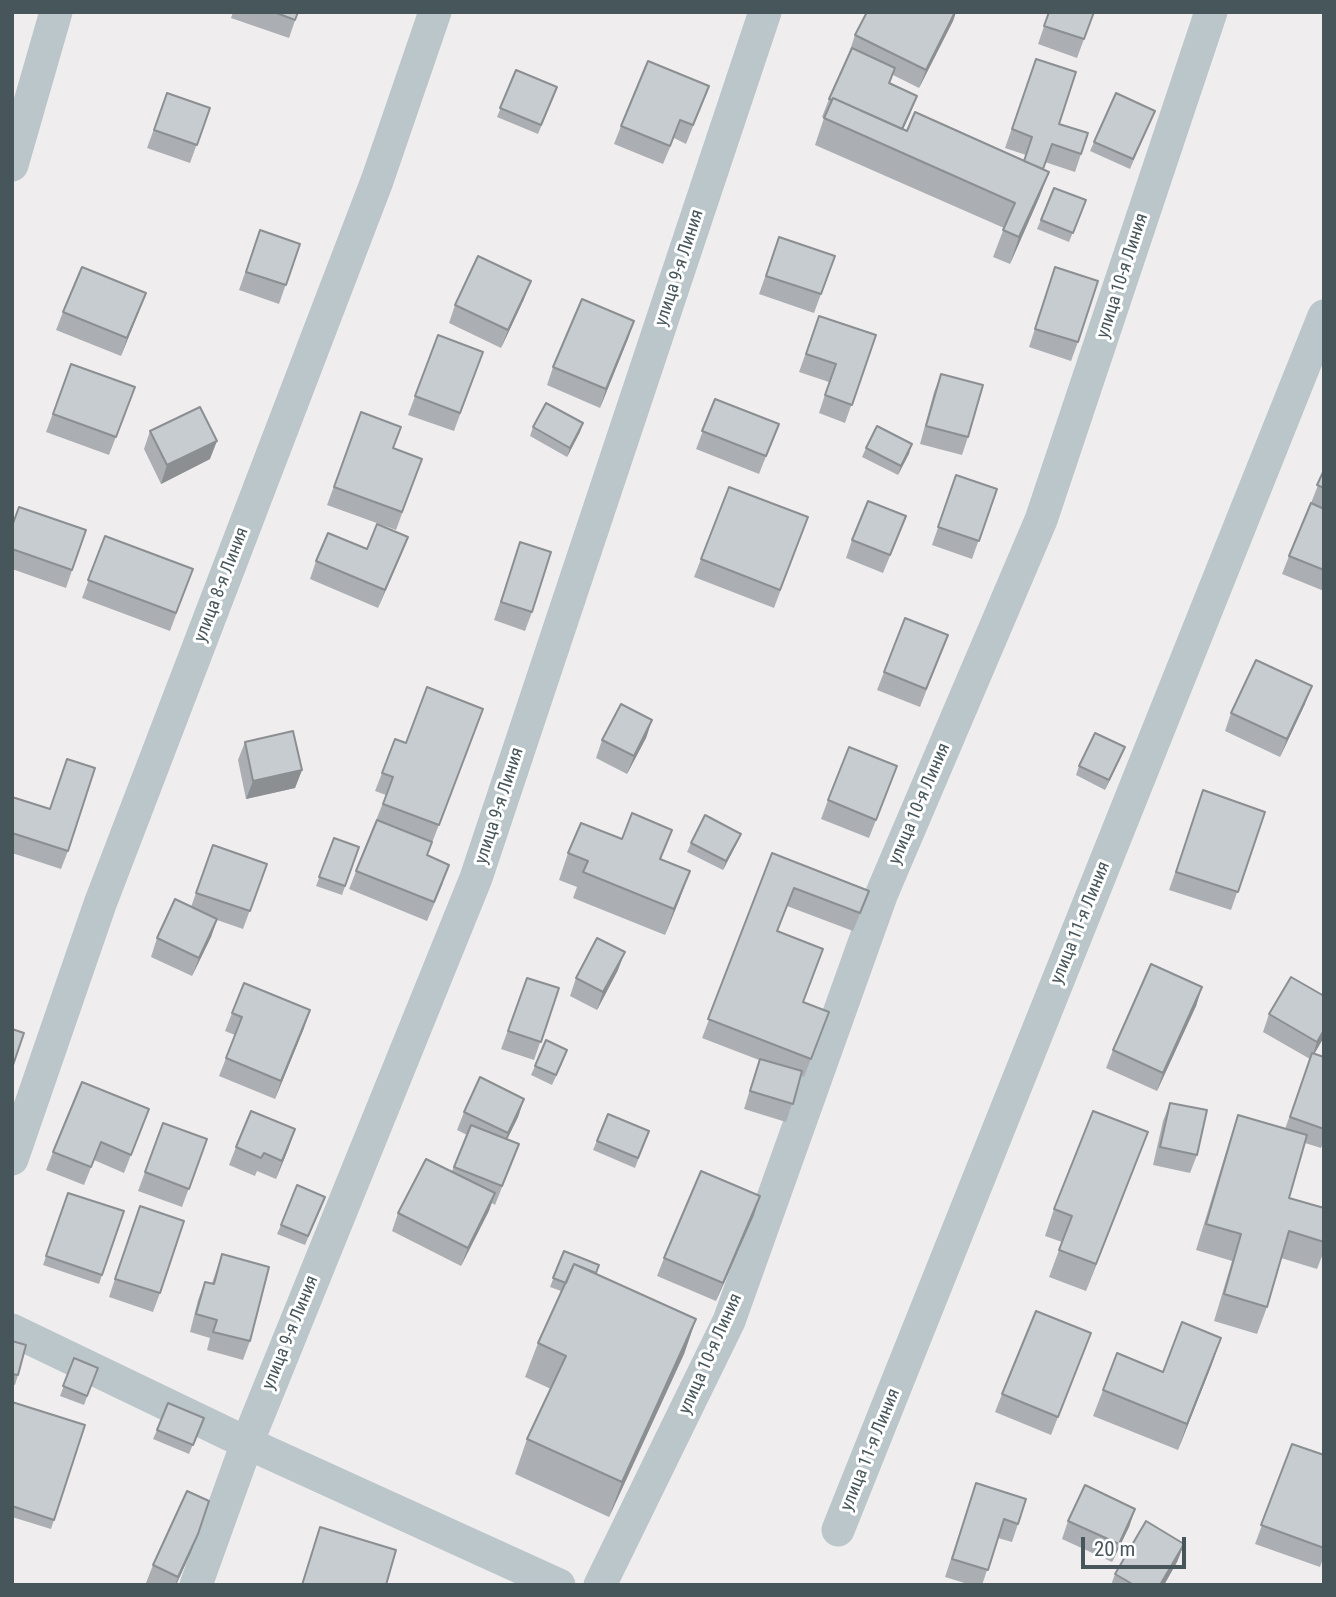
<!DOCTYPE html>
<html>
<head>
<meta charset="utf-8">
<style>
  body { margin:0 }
  #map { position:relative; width:1336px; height:1597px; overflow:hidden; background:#f0edee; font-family:"Roboto Condensed",sans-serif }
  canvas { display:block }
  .frame { position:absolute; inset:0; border:14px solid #47565a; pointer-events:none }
  .scale { position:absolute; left:1081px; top:1537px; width:105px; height:32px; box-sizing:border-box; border:4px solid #47565a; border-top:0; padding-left:9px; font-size:21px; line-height:24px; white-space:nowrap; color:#47565a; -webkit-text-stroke:5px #fff; paint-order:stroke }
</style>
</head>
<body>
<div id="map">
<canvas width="1336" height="1597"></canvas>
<div class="frame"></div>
<div class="scale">20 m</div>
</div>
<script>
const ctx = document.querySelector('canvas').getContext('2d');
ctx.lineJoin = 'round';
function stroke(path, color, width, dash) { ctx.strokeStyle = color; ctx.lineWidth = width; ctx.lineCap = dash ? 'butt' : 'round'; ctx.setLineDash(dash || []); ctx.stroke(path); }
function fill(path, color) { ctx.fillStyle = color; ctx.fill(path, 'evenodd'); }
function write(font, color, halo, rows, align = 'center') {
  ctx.font = font + ' "Roboto Condensed",sans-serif'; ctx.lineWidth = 6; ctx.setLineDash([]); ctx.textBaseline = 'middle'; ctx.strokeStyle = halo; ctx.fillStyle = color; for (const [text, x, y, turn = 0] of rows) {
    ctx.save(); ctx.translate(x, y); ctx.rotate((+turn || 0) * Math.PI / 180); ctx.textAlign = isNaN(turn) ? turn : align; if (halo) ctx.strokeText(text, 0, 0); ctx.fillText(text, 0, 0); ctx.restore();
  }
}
const street = new Path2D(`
  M12,165L56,12
  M12,1159L100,904L377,181L435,12
  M12,1330L247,1443L559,1585
  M838,1530L1324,316
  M196,1585L247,1443L476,878L765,12
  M600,1585L729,1321L882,893L1041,520L1211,12`);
const wall = new Path2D(`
  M233,12H298L289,38L231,18Z
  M867,12H956L953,21L919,88L893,75L890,83L917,96L903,129L1024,161L1026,155L1005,148L1036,59L1059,124L1088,133L1075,172L1045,162L1043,169L1049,172L1039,198L1010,264L993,257L1004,228L815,145L824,118L822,117L829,99L849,53L855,35Z
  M1049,12H1094L1077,58L1038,44Z
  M516,70L554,96L538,134L497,117Z
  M167,93L210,108L190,163L147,148Z
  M702,104L686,144L674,138L663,164L614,144L621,126Z
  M1151,120L1130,169L1090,151L1094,142Z
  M1054,188L1086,200L1069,242L1037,229Z
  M260,230L300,244L279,304L239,290Z
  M779,237L835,256L814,313L759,294Z
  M1055,267L1078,342L1071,361L1029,347Z
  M146,293L121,356L56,330L63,312Z
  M524,299L501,348L449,323L455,305Z
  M819,316L876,335L845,423L819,413L829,382L799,372Z
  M634,321L600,408L547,385L553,367Z
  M438,335L483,352L454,431L408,415Z
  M71,364L135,387L109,455L46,432Z
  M941,374L968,437L962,455L920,444L934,392Z
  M715,399L779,424L759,474L696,449Z
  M361,412L393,448L422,459L396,530L327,505Z
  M583,423L580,432L567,457L530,436L533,427Z
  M150,431L210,459L161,484L144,449Z
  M912,444L898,475L862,457L866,448Z
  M1324,470V509L1311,503Z
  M956,475L997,489L972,559L932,545Z
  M1324,509V591L1282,574L1289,556Z
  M808,517L774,608L694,577L701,559Z
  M12,525L86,530L66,588L12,569Z
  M899,534L883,573L846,558L852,540Z
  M105,536L193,569L170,631L82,598Z
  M408,537L378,608L310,579L316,561L367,549Z
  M520,542L532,612L525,631L494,620Z
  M948,635L920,707L877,690L884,672Z
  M1305,704L1280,757L1225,731L1231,713Z
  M483,709L427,856L443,883L427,921L349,889L386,795L375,791L382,773L406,743Z
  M652,720L646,738L627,774L596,758L602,740Z
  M245,742L302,770L295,788L246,799L238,760Z
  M1125,747L1105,790L1076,775L1079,766Z
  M67,759L68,851L61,869L12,853V797L50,809Z
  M897,766L869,838L821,819L828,800Z
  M1197,809L1265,812L1231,910L1169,890Z
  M741,834L737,843L723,870L687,852L691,843Z
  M334,838L359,847L342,895L316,886Z
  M213,845L267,864L243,929L217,920L211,937L192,976L151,957L157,938L191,907Z
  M568,853L661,859L680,898L665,935L573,898L577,887L559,880Z
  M772,853L869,891L853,931L787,906L778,931L803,1002L829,1012L804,1077L801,1076L786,1122L744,1109L759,1060L702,1038Z
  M618,970L597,1010L570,996L576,978Z
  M527,978L559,988L534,1060L501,1049Z
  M1202,987L1196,1006L1157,1091L1106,1068L1113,1050Z
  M1324,996V1037L1314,1053L1324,1057V1140L1321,1148L1305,1143L1289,1198L1324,1208V1251L1317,1269L1281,1258L1267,1307L1257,1334L1214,1321L1232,1261L1196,1250L1229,1142L1238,1115L1285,1129L1310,1059L1263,1032L1269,1014Z
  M232,1013L304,1028L275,1099L219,1076L235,1035L225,1031Z
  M564,1059L552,1085L531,1075L535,1066Z
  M524,1099L518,1117L507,1139L519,1144L512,1162L495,1205L492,1203L461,1266L392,1231L398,1213L452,1171L467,1135L457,1130L464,1112Z
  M1170,1103L1197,1155L1190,1173L1153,1165L1163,1121Z
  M149,1109L124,1173L94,1160L84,1185L46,1170L53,1152Z
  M608,1114L649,1131L635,1168L593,1150Z
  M163,1123L207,1139L182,1207L138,1191Z
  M236,1147H289L276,1179L257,1171L255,1176L229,1165Z
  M1138,1158L1086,1291L1049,1277L1062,1242L1045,1236L1054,1209Z
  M68,1193L124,1211L99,1284L43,1265Z
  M322,1206L305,1245L277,1234L281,1225Z
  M754,1215L716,1301L657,1276L664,1258Z
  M133,1224L160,1293L153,1312L109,1297Z
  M564,1251L596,1274L696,1319L684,1354L609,1517L515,1474L527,1439L551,1389L525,1377L538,1343L561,1291L550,1287Z
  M222,1254L250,1341L243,1360L207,1350L210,1338L190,1332L198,1300L205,1282L212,1283Z
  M12,1341L18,1375L15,1385L12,1384Z
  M1084,1351L1051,1435L995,1412L1002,1394Z
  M74,1358L98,1368L84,1405L60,1396Z
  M1212,1364L1178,1450L1093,1416L1103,1390L1163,1372Z
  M12,1402L54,1520L51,1529L12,1517Z
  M204,1418L189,1454L153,1439L157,1430Z
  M1292,1444L1324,1455V1556L1320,1567L1255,1544Z
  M976,1483L1018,1524L1012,1542L998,1538L982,1585H971L945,1577Z
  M1135,1509L1129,1527L1112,1562L1062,1539L1068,1521Z
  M1184,1544L1177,1562L1164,1585H1111L1115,1574Z
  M191,1552L176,1585H150L146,1583L153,1565Z`);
const shadedWall = new Path2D(`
  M955,12H956L953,21L919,88L926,70Z
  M917,96L910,114L894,149L900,131Z
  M1049,172L1039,198L1010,264L1019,237Z
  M531,281L524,299L501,348L508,330Z
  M146,293L139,311L121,356L127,338Z
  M634,321L628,339L600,408L606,389Z
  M583,423L580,432L567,457L570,448Z
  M217,441L210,459L161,484L167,465Z
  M912,444L909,454L898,475L901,466Z
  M408,537L401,555L378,608L385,590Z
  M1312,686L1305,704L1280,757L1287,739Z
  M652,720L646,738L627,774L634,756Z
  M1125,747L1121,757L1105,790L1109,780Z
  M302,770L295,788L246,799L253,781Z
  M741,834L737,843L723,870L726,861Z
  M690,871L680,898L665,935L674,909Z
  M217,919L211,937L192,976L199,958Z
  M625,952L618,970L597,1010L603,992Z
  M1202,987L1196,1006L1157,1091L1163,1073Z
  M310,1010L304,1028L275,1099L281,1081Z
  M1324,1030V1037L1311,1060L1317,1042Z
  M524,1099L518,1117L501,1152L508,1133Z
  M295,1129L289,1147L276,1179L282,1161Z
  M1148,1132L1138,1158L1086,1291L1096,1264Z
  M495,1193L489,1211L461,1266L468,1248Z
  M760,1196L754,1215L716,1301L723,1283Z
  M696,1319L684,1354L609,1517L622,1482Z
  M1221,1338L1212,1364L1178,1450L1187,1424Z
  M1135,1509L1129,1527L1112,1562L1119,1544Z
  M198,1534L191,1552L176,1585H175Z
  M1184,1544L1177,1562L1164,1585H1160Z`);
const building = new Path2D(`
  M274,12H298L295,20Z
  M867,12H955L926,70L855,35Z
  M1049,12H1094L1084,39L1044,26Z
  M852,48L895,68L889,83L917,96L902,129L833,98L832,100L829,99Z
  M1036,59L1076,72L1059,124L1088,133L1081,154L1052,144L1043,169L1024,161L1032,137L1012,129Z
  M648,61L709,86L693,125L680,120L670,146L621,126Z
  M516,70L557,87L541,125L500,108Z
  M167,93L210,108L197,145L154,130Z
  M1116,93L1155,111L1133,159L1094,142Z
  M833,98L907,131L915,112L1049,172L1019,237L1003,230L1015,203L824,118Z
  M1054,188L1086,200L1073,233L1041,220Z
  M260,230L300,244L286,285L246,272Z
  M779,237L835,256L821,294L766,276Z
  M478,256L531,281L508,330L455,305Z
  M82,267L146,293L127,338L63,312Z
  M1055,267L1098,281L1078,342L1035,329Z
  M582,299L634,321L606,389L553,367Z
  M819,316L876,335L852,405L825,395L836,364L806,354Z
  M438,335L483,352L460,413L415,396Z
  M71,364L135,387L116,437L53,414Z
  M941,374L983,385L968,437L926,426Z
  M715,399L779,424L766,456L702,431Z
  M546,403L583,423L570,448L533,427Z
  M200,407L217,441L167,465L150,431Z
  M361,412L401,427L393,448L422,459L402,512L334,487Z
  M877,426L912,444L901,466L866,448Z
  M1324,470V488L1317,485Z
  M956,475L997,489L979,541L938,527Z
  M729,487L808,517L780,590L701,559Z
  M868,501L906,516L890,555L852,540Z
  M1311,503L1324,509V570L1289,556Z
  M19,507L86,530L72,570L12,549V526Z
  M377,524L408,537L385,590L316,561L328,533L367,549Z
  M105,536L193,569L176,613L88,580Z
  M520,542L551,552L532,612L501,602Z
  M905,618L948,635L926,689L884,672Z
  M1256,660L1312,686L1287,739L1231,713Z
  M427,687L483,709L439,825L383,804L393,777L382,773L395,739L406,743Z
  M621,704L652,720L634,756L602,740Z
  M293,731L302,770L253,781L245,742Z
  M1095,733L1125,747L1109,780L1079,766Z
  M849,747L897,766L876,820L828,800Z
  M67,759L95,768L68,851L12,833V797L50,809Z
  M1203,790L1265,812L1238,892L1176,872Z
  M632,813L672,830L660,859L690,871L674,909L583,872L588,861L568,853L581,823L622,839Z
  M705,815L741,834L726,861L691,843Z
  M377,820L432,842L427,855L449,865L434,902L356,871Z
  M334,838L359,847L345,886L319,877Z
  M213,845L267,864L250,911L196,893Z
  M772,853L869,891L860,913L794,888L777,931L823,949L803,1002L829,1012L811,1059L708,1019Z
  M175,899L217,919L199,958L157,938Z
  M597,938L625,952L603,992L576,978Z
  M1151,964L1202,987L1163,1073L1113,1050Z
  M1291,977L1324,996V1030L1317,1042L1269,1014Z
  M527,978L559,988L541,1042L508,1031Z
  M244,983L310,1010L281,1081L226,1058L242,1017L232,1013Z
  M12,1029L24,1033L12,1068Z
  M546,1040L567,1050L556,1075L535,1066Z
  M1312,1053L1324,1057V1129L1290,1117Z
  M760,1059L802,1071L793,1104L750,1091Z
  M480,1077L524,1099L508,1133L464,1112Z
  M82,1082L149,1109L131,1155L101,1142L91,1167L53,1152Z
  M1170,1103L1207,1110L1197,1155L1160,1147Z
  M251,1111L295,1129L282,1161L264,1153L261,1158L236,1147Z
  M1093,1111L1148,1132L1096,1264L1059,1250L1072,1216L1054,1209Z
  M608,1114L649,1131L638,1158L597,1141Z
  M1238,1115L1307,1135L1289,1198L1324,1208V1242L1289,1231L1267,1307L1224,1294L1241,1234L1206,1224Z
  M163,1123L207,1139L189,1189L145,1172Z
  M471,1125L519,1144L502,1186L454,1167Z
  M426,1159L495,1193L468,1248L398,1213Z
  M701,1171L760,1196L723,1283L664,1258Z
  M297,1185L325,1197L308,1236L281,1225Z
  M68,1193L124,1211L102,1275L46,1256Z
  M140,1206L184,1221L160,1293L115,1279Z
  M564,1251L599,1265L596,1273L574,1264L566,1283L553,1278Z
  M222,1254L269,1267L250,1341L213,1332L217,1320L196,1314L205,1282L214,1284Z
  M574,1264L696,1319L622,1482L527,1439L566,1356L538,1343Z
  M1036,1311L1091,1333L1058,1417L1002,1394Z
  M1182,1322L1221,1338L1187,1424L1103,1390L1117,1353L1163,1372Z
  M12,1341L26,1345L18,1375L12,1374Z
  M74,1358L98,1368L87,1396L63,1386Z
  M12,1402L85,1425L54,1520L12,1506Z
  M168,1403L204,1418L193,1445L157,1430Z
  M1292,1444L1324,1455V1548L1261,1525Z
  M976,1483L1026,1499L1018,1524L1004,1519L988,1570L952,1559Z
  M1085,1485L1135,1509L1119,1544L1068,1521Z
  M187,1491L209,1501L198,1534L178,1577L153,1565Z
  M1146,1521L1184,1544L1160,1585H1134L1115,1574Z
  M320,1527L396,1550L386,1585H302Z`);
const streetNames = [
  ["улица 9-я Линия",680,268,-72],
  ["улица 10-я Линия",1123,276,-72],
  ["улица 8-я Линия",222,585,-69],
  ["улица 10-я Линия",920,804,-67],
  ["улица 9-я Линия",500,806,-72],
  ["улица 11-я Линия",1081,923,-68],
  ["улица 9-я Линия",291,1333,-68],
  ["улица 10-я Линия",711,1354,-66],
  ["улица 11-я Линия",871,1450,-68]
];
stroke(street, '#bac6ca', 33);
fill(wall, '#abafb3');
fill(shadedWall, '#8b8f92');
fill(building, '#c7ccd0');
stroke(building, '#8b8f92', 2);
write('18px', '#47565a', '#fff', streetNames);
</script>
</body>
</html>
